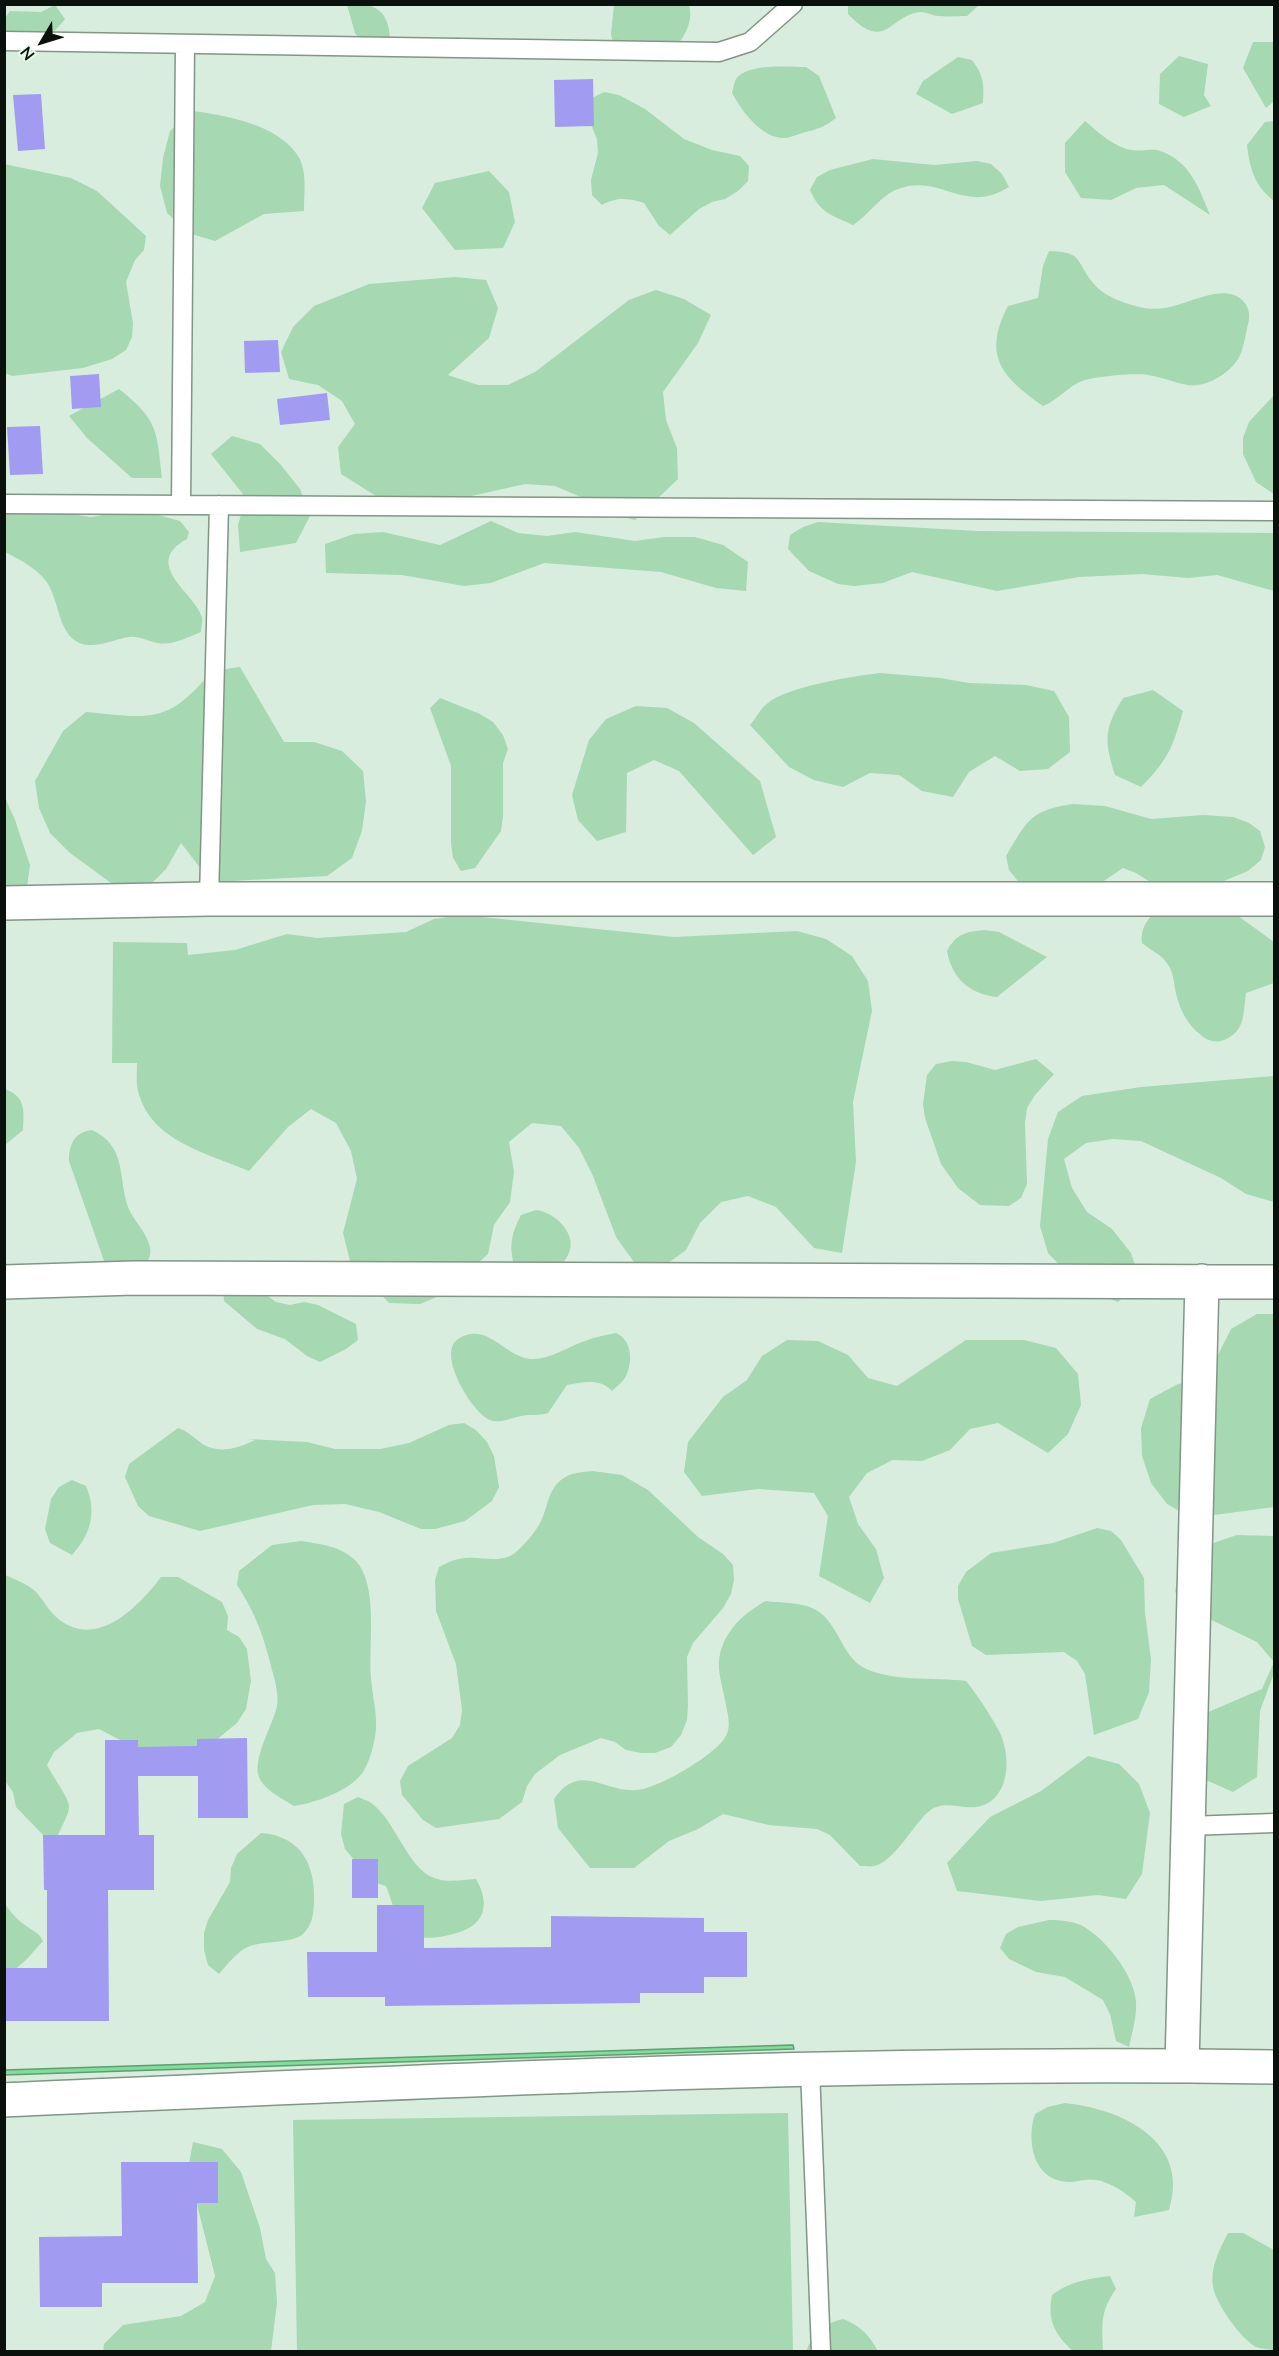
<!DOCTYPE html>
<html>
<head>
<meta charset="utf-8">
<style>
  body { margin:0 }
  #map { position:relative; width:1279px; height:2356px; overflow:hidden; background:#d8eddd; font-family:"Nunito Sans",sans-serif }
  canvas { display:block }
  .frame { position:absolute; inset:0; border:6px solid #0a110c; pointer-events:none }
  .north { position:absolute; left:12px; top:12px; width:60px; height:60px; -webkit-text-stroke:4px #e5faea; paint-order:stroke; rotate:232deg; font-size:16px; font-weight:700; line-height:24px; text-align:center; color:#0a110c }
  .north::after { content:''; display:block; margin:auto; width:21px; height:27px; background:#0a110c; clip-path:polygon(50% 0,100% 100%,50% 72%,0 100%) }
</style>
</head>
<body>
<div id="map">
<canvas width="1279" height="2356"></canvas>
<div class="frame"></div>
<div class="north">N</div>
</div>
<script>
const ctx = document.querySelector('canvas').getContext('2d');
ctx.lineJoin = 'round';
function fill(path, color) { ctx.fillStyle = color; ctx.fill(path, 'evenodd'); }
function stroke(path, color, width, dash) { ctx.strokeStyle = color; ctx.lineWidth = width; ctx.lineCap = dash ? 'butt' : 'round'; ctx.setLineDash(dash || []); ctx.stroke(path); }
const green = new Path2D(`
  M55,5L65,19C44,46 36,39 5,37V18L10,11L41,12Z
  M347,5C377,1 390,13 390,42L364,44L355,33Z
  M614,5H689C694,23 683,40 670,53L614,47L611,34Z
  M848,5V4L979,5L967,16C958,16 948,17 939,16C933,16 927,12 921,12C890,14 886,54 848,14Z
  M1253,42H1274V101L1266,108L1243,68Z
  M1179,56L1208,64L1204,95L1211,106L1184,117L1159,104L1160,74Z
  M958,57L972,60C984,76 984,84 983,103L952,114L916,94L923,81Z
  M806,67L819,76L836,118C825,127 815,130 802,133C796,135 789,138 784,138C761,138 742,111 732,93C733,89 734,83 736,79C748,63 788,67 806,67Z
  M604,92L619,95L645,109L684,139L712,150L740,156L749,166L748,181L738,191L725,199L712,202L699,209L670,235L659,226L644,203C627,198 617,197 602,205L592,195L591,180L598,153L597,139L586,113L590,99Z
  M192,111C225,115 275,124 296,153C308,168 304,193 304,211L264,214L215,241L188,233L167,213L160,186L163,158L170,131Z
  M1085,121C1098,132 1115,148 1132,150C1141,152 1152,148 1160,151C1190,161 1199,188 1210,215L1164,185L1136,188L1111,200L1081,198L1065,172V143Z
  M1274,121V201C1254,185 1250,169 1247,145L1265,122Z
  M873,159L934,165L977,161L991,164L1002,174L1009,187C964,215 943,175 901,188C882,193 869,215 853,225C831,215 820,213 810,190L817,177L830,170Z
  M4,164L71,178L97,191L146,236L144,250L135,260L126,282L133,323L132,337L126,350L112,359L83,368L12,376L5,373Z
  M489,171L509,192L515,222L503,248L455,250L422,208L435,183Z
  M1049,251C1084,252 1075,261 1093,283C1104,297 1128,305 1145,308C1176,314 1208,286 1234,295C1249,301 1252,315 1247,328C1245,338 1243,351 1238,359C1229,374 1205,388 1188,385C1175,383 1162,377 1148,375C1134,373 1104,376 1089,379C1071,382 1062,398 1043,406C1002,377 982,356 1008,306L1038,298L1043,266Z
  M455,277L486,280L498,308L489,338L448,375L478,385H508L535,372L629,300L656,290L684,299L711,315L698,343L663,392L666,420L677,448L678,479L635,520L606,513L581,497L555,486L525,484L467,497L439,498L392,506L341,474L338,447L355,424L342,401L318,385L289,379L281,352L293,327L314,306L369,284Z
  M119,389C158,420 157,430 162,478H132L87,438L69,416Z
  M1274,395V494L1256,482L1243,454V438L1249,422Z
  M232,436L260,444L281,465L300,489L310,516L296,543L240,552L238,525L246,498L211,454Z
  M4,498L53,511L91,517L136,509L180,521L189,532L187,539C141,564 194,592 202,617C203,621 201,628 201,632C188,637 172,646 157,643C148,641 139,636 130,637C117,638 103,646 89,645C57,643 61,601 46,581C36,568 19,559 5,552Z
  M491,521L518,533L547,536L575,532L635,541L664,537H695L723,545L748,562L746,591L716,588L661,572L544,563L491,583L464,586L402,575L326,573L325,544L354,534L383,532L440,545Z
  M818,522L977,531L1274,533V591L1217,575L1188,578L1142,574L1079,577L997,591L912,572L883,583L854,586L838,584L809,571L788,549L790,535L803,527Z
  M240,667L284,742H314L342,751L363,771L366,801L362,831L352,858L327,876L211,882L181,843L166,869L146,889L118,888L70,853L50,833L39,808L35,781L63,731L86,712C151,718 167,725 212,671Z
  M880,673L940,678L969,683L1026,685L1054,691L1069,717L1070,752L1048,769L1020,771L995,756L969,772L953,797L922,791L899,775L870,773L843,787L814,780L789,767L750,725C756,718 761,708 768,703C786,687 854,676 880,673Z
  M1153,690L1183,711C1173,747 1168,760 1141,787L1115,775C1104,740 1104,729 1123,698Z
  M440,698L480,714L493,722L503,735L508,749L503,763V816L501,831L475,868L461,871L453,858L451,843V766L430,708Z
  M636,706L667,708L694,723L760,781L776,837L753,855L679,771L654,760L627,773L626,832L597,841L578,820L572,795L589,740L606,719Z
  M4,795L15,820L30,865L26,894L5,904Z
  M1073,804L1105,806L1151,819L1203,815L1233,817L1249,823L1260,831L1265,847L1261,860L1248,871L1214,885L1161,889L1136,873L1123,868L1083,895L1026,891L1009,870L1006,856C1027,821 1030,810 1073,804Z
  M1162,906L1234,913L1274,942V983L1246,993C1243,1013 1246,1031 1224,1040C1216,1043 1208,1041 1202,1036C1186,1024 1179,1008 1175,989C1174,982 1173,973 1169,966C1162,954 1151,951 1142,943C1140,926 1150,916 1162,906Z
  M463,915L674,937L797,931L826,939L852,956L868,981L872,1011L853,1102L856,1162L842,1253L814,1248L776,1207L748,1196L721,1202L700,1223L686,1250L664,1266L634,1262L616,1237L593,1176L579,1148L561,1126L532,1123L509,1142L514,1172L510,1202L494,1225L488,1254L446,1293L420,1304L389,1303L350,1261L343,1233L357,1179L351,1151L336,1123L311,1109L288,1127L249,1171C207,1153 150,1141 138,1091C136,1083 137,1072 137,1063H112L113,942L187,943L188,955L235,950L287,934L317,938L406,932L434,919Z
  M984,930L999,932L1047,957L997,997C969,994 952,978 947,951C956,934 965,932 984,930Z
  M1036,1059L1054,1074L1035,1095L1027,1108L1025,1123L1027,1184L1021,1198L1009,1206L980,1205L958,1188L941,1164L925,1118L923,1104L927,1075L936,1064L952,1061L966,1062L995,1070Z
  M1274,1076V1202L1246,1194L1221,1178L1141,1141L1113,1139L1086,1143L1064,1159L1072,1188L1087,1212L1112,1229L1131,1253L1140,1280L1118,1302L1090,1291L1068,1274L1048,1253L1040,1226L1048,1139L1058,1112L1082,1096L1141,1087Z
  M5,1089C26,1097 24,1110 23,1130L5,1145Z
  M92,1130C127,1146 118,1178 128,1207C133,1220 145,1230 149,1244C154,1258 145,1268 131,1269C123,1270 112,1264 104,1261L69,1161C69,1145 74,1132 92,1130Z
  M536,1210C555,1212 579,1235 568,1255C565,1261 560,1266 556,1271L515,1267C508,1246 512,1233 521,1215Z
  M250,1283L276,1302L290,1305L304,1302L318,1305L356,1324L358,1340L346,1349L320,1362L307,1356L285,1339L257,1329L224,1301L223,1287Z
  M1257,1314H1274V1507L1192,1518L1167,1504L1151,1483L1142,1456L1141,1428L1150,1399L1178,1384L1206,1379L1231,1329Z
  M616,1333C632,1340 633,1362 626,1376C623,1382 617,1386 612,1391C601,1378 583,1382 567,1385L548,1413C538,1416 530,1414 521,1416C510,1418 501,1424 490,1420C472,1413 436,1353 458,1339C485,1322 502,1352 525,1358C545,1363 567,1347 585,1341C595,1337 606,1335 616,1333Z
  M787,1340L818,1341L848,1355L868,1378L897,1386L966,1340H1024L1056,1348L1078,1374L1081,1405L1068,1434L1048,1453L998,1423L970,1429L950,1450L922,1461L893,1460L867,1473L849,1497L858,1524L876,1549L884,1578L870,1603L819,1576L828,1516L814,1493L758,1489L702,1496L684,1472L688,1442L723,1397L747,1380L762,1356Z
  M464,1423L476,1430L487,1442L494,1456L499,1487L492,1501L465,1521L435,1529H421L379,1512L345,1504L313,1505L200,1531L149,1516L138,1506L125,1477L129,1464L178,1428C189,1432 192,1436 201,1443C218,1455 239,1448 255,1440L247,1439L307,1442L335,1449H380L409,1443L449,1425Z
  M592,1471L622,1475L648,1490L698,1537L723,1554L733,1565L734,1580L731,1594L723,1608L693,1643L687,1657L688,1705L687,1720L681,1735L671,1747L655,1753H641L626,1750L615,1742L601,1738L560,1755L535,1774L527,1786L522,1802L499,1819L436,1828L423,1820L402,1795L400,1781L408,1766L452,1738L460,1725L462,1710L456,1664L436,1611L435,1580L439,1567C448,1562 455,1559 465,1558C482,1556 500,1564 515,1553C525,1544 535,1533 541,1521C548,1507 548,1490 561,1480C569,1473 582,1472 592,1471Z
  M72,1480L86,1486C97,1512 91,1534 72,1555L50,1543L45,1529L51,1499L59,1487Z
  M1097,1528L1111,1531L1121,1540L1144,1578L1145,1613L1151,1659L1149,1692L1138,1719L1094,1735L1085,1674L1077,1661L1064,1652L986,1655L972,1646L958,1599V1586L966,1572L991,1553L1053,1543Z
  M1237,1535L1274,1536V1673L1260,1711L1257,1777L1233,1792L1206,1780L1185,1755L1178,1725L1262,1689L1274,1662L1257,1642L1199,1614L1175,1592L1180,1562L1205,1546Z
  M301,1541C320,1544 341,1546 356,1561C379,1586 368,1646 371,1678C372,1694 377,1712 376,1728C375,1742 370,1761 363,1772C350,1791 315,1803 294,1806C283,1799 264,1790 259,1777C252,1759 273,1725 277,1706C279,1694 275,1681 272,1670C264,1637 256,1614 237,1585L239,1571L272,1545Z
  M5,1575C16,1580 28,1584 37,1593C43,1600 48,1609 54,1615C93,1653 137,1609 161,1577H178L222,1602L228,1616L227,1630L239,1637L247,1649L251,1681L246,1709L237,1723L215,1741L191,1756L143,1752L99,1729L77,1733L54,1752L47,1765C52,1776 69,1797 69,1807C69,1815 61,1827 58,1835L45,1837L16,1807L13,1792L5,1781Z
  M766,1601C780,1603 799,1602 812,1608C835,1617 840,1649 858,1664C883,1683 937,1677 966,1681C978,1696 990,1714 999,1731C1011,1754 1011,1797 981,1806C963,1811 944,1798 928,1812C914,1824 893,1863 874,1866C870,1867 864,1866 860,1866L830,1835L817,1829L769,1825L723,1814L698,1829L669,1841L634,1868H590L558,1828L554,1799C580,1761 604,1793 637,1790C657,1789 716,1755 726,1736C731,1727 728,1715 726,1705C724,1693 720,1681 719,1669C717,1638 741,1614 766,1601Z
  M1088,1756L1119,1764L1139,1784L1150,1813L1142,1874L1126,1899L1098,1895L1041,1901L957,1891L947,1863L990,1817L1041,1791Z
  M358,1797C362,1799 367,1800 371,1803C395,1819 407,1868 434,1878C447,1883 462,1880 476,1879C492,1907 483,1927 453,1934C433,1939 416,1942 402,1924C394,1915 391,1897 386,1886L373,1882L345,1849L341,1834L344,1804Z
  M261,1833C302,1836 316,1866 314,1904C313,1916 312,1925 303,1934C294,1943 264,1941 250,1946C237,1951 228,1964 219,1974L208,1965L204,1950V1933L208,1920L230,1882L231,1868L237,1854Z
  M4,1903C11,1912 16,1919 25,1925C32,1931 39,1932 43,1941L26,1960L4,1979Z
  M1049,1920C1059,1920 1071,1921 1081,1925C1105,1938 1134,1974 1136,2002C1137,2017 1132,2032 1129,2047L1116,2041L1110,2014L1103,2000L1065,1977L1036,1972L1009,1959L1000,1948L1006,1934L1018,1927Z
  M1065,2103C1122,2109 1191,2141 1169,2210L1134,2217L1136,2202C1125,2192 1110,2182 1096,2180C1086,2178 1078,2182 1068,2182C1033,2181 1026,2140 1035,2114L1048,2107Z
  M788,2113L793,2351H297L293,2120Z
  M193,2142L222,2149L241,2172L260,2228L266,2259L275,2273L277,2303L271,2351L103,2352L104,2344L123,2325L181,2316L205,2302L215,2276L188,2169Z
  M1228,2233H1243L1274,2250V2350C1269,2349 1261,2349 1256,2347C1241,2339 1215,2303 1213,2286C1210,2267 1220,2249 1228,2233Z
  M1110,2276L1116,2289C1100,2311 1102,2325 1103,2351H1073C1055,2335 1047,2320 1052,2295C1071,2281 1087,2279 1110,2276Z
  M843,2319C861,2326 869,2335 878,2351L806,2352C812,2334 825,2323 843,2319Z`);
const water = new Path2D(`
  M793,2045L794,2049L4,2075L5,2070Z`);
const building = new Path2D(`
  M593,79L594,126L555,127L554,80Z
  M41,94L45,149L18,151L13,95Z
  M278,340L280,372L245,373L244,341Z
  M99,374L101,407L72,409L70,376Z
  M327,393L330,420L280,425L277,399Z
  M40,426L43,474L10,475L7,427Z
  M247,1738L248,1818H198V1776H138L139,1835H154V1890H108L109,2021H4V1968H47V1890H44L43,1835H105V1740H138V1747L197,1746V1739Z
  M352,1859H378V1898H352Z
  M377,1905H424V1948L551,1947V1916L704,1918V1932H747V1977H704V1993H640V2003L385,2006V1997H308L307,1952H377Z
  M121,2162H218V2203H197L198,2283H102V2307H40L39,2237L122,2236Z`);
const service = new Path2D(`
  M4,41L719,52L750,42L793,4
  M4,504L1274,511
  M181,505L185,44
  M209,899L219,505
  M1188,1826L1274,1823
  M810,2069L821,2352`);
const minor = new Path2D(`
  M4,903L209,899H1274
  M4,1282L134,1278L1274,1282
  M1182,2065L1202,1281`);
const tertiary = new Path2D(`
  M4,2100C428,2081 851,2060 1274,2067`);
fill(green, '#a6d8b2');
fill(water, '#83db9c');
stroke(water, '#5f9e71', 1.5);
fill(building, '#a19cf2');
stroke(service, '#829586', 21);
stroke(minor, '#829586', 36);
stroke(tertiary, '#829586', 36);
stroke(service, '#fff', 18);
stroke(minor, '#fff', 33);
stroke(tertiary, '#fff', 33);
</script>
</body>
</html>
